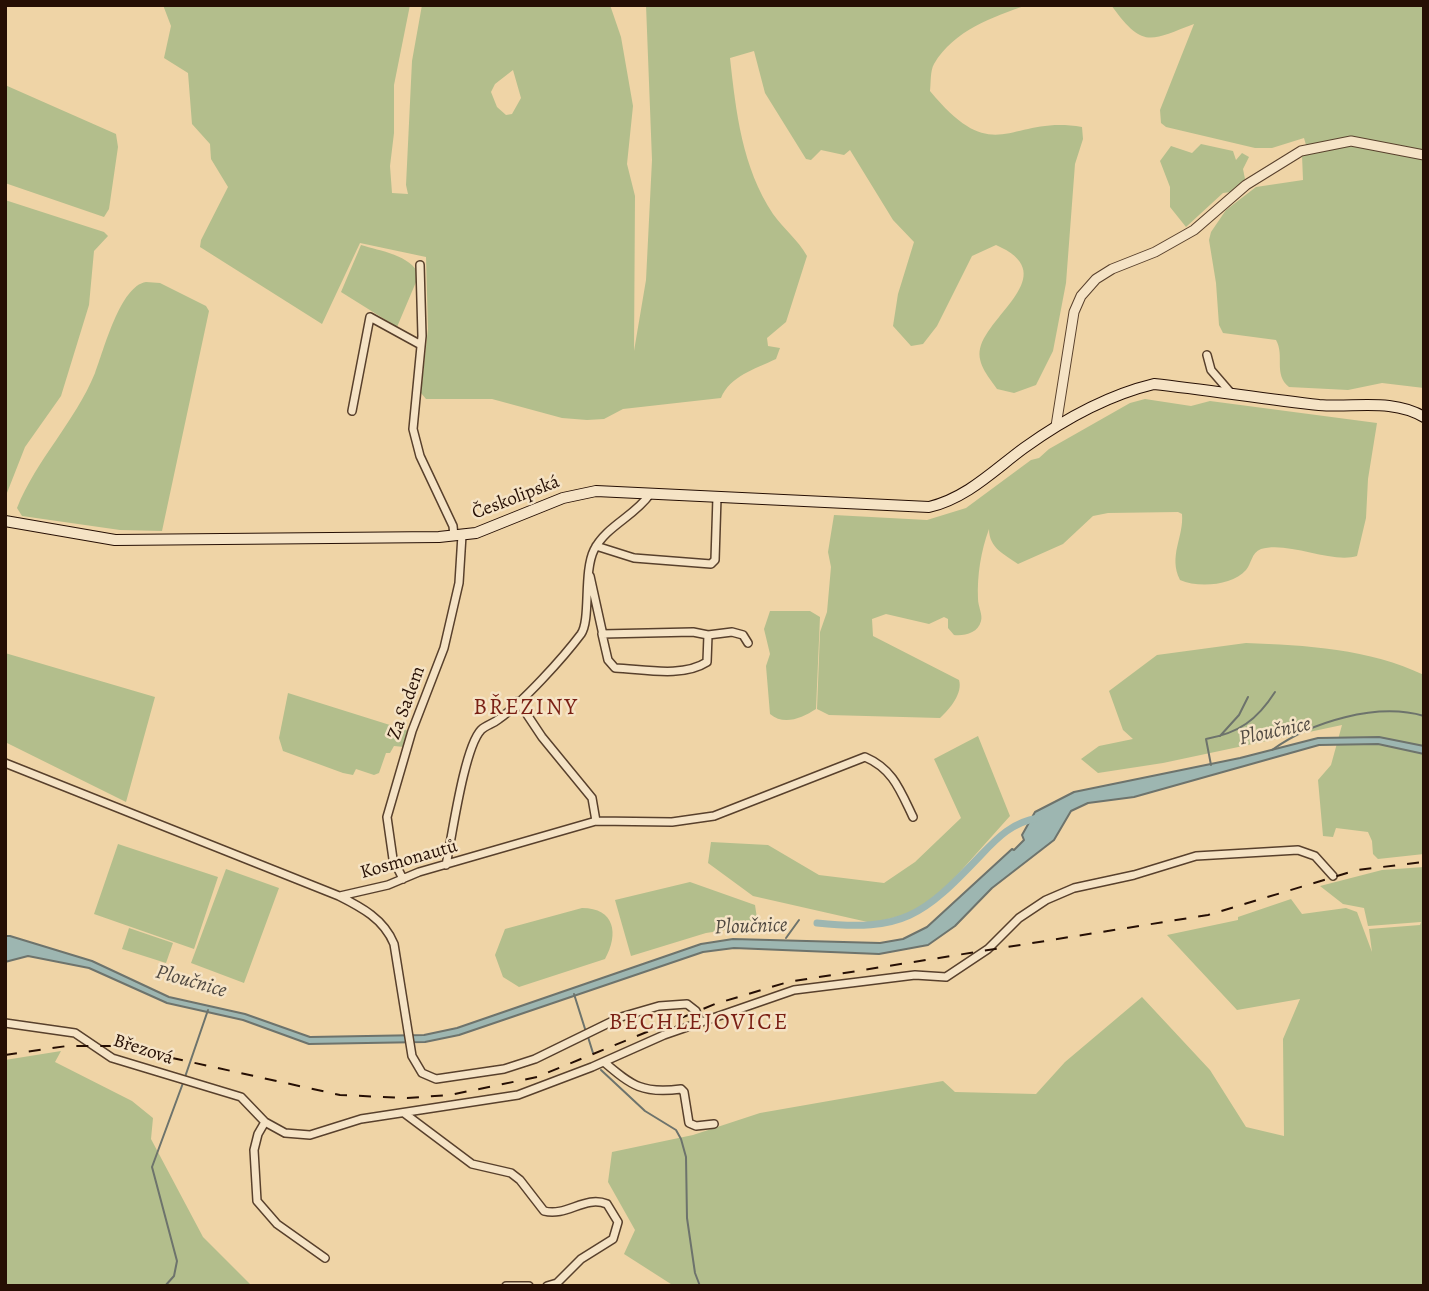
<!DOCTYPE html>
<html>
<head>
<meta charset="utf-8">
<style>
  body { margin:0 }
  #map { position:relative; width:1429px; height:1291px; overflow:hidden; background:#efd4a6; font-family:Alegreya,serif }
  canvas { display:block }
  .frame { position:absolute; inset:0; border:7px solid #260f04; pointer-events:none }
</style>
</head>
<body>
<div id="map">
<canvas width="1429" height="1291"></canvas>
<div class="frame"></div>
</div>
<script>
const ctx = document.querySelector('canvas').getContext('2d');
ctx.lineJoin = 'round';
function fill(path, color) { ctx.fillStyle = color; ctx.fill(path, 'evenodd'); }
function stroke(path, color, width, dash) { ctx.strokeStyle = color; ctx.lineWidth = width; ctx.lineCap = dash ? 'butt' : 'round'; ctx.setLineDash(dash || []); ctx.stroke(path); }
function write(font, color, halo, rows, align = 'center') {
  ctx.font = font + ' Alegreya,serif'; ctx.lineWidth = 5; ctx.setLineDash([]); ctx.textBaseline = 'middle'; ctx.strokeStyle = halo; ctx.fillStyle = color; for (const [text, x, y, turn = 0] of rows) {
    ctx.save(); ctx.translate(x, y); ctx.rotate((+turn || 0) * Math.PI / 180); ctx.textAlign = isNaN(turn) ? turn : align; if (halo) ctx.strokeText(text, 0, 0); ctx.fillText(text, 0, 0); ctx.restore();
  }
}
const green = new Path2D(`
  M163,5H410L394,85V133L390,166L392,193L408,194L406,185L412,61L422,5H610L621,37L633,106L627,164L635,196L634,351L646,280L652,160L646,5H1027C993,17 954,30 934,64C930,71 931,83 930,91C996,171 1009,114 1082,127L1083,139L1075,164L1066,283L1053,351L1036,385L1014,393L997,389C988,376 975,362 981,345C995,309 1060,273 996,245L972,256L937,326L923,344L911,346L893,326L898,294L914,242L893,220L850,150L844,155L821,150L811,160L806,159L765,93L754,51L730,58C736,112 742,167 773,214C784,229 798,240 807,256L786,322L767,338L768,346L780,348L776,359C755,369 730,376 721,398L623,409L604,419L587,420L562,418L492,399H426L421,393L428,329L426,257L360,243L322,324L200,247L201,240L228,187L211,159L210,144L192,124L188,73L164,58L171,26ZM513,70L521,98L512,114L506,115L497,107L491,92L495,84Z
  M1111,5H1424V151L1346,137L1306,145L1304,138L1272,148H1255L1166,127L1161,123L1160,110L1194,24C1149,41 1143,49 1111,5Z
  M5,85L116,134L118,147L109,209L104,217L5,183Z
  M1201,144L1233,151L1236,160L1242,153L1249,157L1243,169L1245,179L1231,192L1223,193L1186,227L1170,207V187L1160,161L1171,146L1192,153Z
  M1346,145L1424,159V388L1382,383L1348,390L1289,387C1273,374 1285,356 1276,340L1223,333L1219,325L1216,283L1209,240L1211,232L1226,210L1256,187L1303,180L1302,155Z
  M5,200L104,232L108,236L94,251L89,305L61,396L25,447L5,498Z
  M361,245C380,251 411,255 419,275L397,327L341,292Z
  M146,282L160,283L206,306L209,311L162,531L120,530L22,516L17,508C36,460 75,422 95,373C104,350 120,286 146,282Z
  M1145,399L1191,406L1210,401L1377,423L1368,479L1366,518L1357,556C1332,564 1289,541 1261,549C1251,553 1252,563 1246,570C1232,586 1198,588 1180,580C1168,556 1184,537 1182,514L1178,512L1108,513L1093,516L1063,544L1018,564C1004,554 989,548 989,529C981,551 977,575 978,599C978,606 983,615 981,621C978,633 965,636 954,635L948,628V619L944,617L929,624L886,614L872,619L873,636L959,680C963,693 950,709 940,718L829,715L817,709L820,632L827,612L831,567L828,552L834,515L927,520L966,508L1031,460L1039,458L1049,449L1130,403Z
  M770,611H810L820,617L816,709C802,718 784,726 770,714L766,666L770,654L764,629Z
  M1246,643C1305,645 1370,649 1424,675V854L1378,859L1373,854L1372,841L1368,832L1336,828L1333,837L1323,836L1318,780L1331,765L1342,725L1163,763L1098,773L1081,759L1099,746L1133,739L1123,730L1109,691L1157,655Z
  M5,653L155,697L126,802L5,742Z
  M288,693L409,731L404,747L394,746L390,753H386L379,773L374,775L356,769L353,775L343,773L283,751L279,738Z
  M978,736L1010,816L950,883L927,903L908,914L872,923L753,896L708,863L711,842L768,845L819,875L884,883L915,862L961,818L934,759Z
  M118,844L218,877L194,949L94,914Z
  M1424,867V1286H674L624,1254L635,1230L608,1182L612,1152L693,1135L760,1113L943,1081L955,1092L1036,1094L1065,1062L1142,997L1210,1070L1246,1127L1284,1136L1283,1039L1300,999L1237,1010L1167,935L1238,920V917L1291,899L1302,914L1346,908L1357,912L1372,952L1369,929L1420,925L1421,922L1368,926L1364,908L1343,904L1320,886L1382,870Z
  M226,869L279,888L244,983L191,963Z
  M690,882L755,905L758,925L706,933L631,956L615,900Z
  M582,908C615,908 619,934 605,959L519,987L503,977L495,955L505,929Z
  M129,928L173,943L166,963L122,949Z
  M61,1051L55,1062L132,1101L153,1118L151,1139L203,1237L252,1286H5V1060Z`);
const water = new Path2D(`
  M1379,737L1424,746V754L1378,744L1319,745L1134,797L1088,803L1071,811L1054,840L992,888L955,926L928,945L879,954L734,948L703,952L459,1035L425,1042L309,1044L243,1020L167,1003L89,968L28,956L5,962V936H10L92,961L169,997L245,1014L310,1037L424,1035L457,1028L701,944L733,939L880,943L903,939L927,927L1012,849L1014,850L1024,840L1022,835L1035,812L1074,792L1240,758L1318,738Z`);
const stream = new Path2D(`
  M1220,736L1239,715L1248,697
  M1272,750C1311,722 1377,702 1424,716
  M1211,765L1206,739C1239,733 1257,720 1275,692
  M786,938L799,920
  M574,994L586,1032
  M588,1037L593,1053
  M601,1070L645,1111L676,1130L681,1139L686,1157L687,1218L695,1273L700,1286
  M185,1077L208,1010
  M165,1286L174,1276L177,1261L152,1167L183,1083`);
const canal = new Path2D(`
  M817,923C903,932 923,916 981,855C998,837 1013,822 1038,818`);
const minor = new Path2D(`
  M420,265L422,336L413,429L420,456L453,526L454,536
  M1207,355L1211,370L1230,392
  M352,411L370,317L421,345
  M596,546L634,558L711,564L715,560L717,497
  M590,576L603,635
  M693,632L708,635L707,662C682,678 643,669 615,668L608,660L602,634Z
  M708,635L732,632L743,635L748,643
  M518,701L542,737L592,798L596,821
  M5,763L339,896C361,907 384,919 394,944L412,1056L422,1073L436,1079L504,1069L535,1059L621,1017L659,1006L687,1004L696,1011L700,1021
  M446,865C452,837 464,748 481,730C486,725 493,724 499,719C523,702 563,658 581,634C591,620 583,572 594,550C606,526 635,516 650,494
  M403,879L393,859L387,817L412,731L444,648L459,583L462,535
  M340,896L388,885L419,872L596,821L672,822L714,816L865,757C893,769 900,790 913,817
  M5,1023L75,1033L112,1058L241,1097L265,1122L285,1133L310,1135L361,1119L518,1095L592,1067L664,1035L794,990L915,975L946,977L988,949L1019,918L1046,900L1074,888L1134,875L1196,856L1298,850L1315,856L1333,876
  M604,1062C632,1086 643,1094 681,1089L684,1092L689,1123L696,1126L714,1124
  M404,1113L472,1164L511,1173L520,1180L544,1211C567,1217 585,1195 607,1204L618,1222L613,1239L581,1259L557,1283L547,1286
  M265,1122L258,1134L254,1150L257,1201L277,1224L325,1258
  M506,1286H529`);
const tertiary = new Path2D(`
  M1056,426L1074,312L1081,296L1096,279L1112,269L1155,252L1194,230L1246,185L1301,151L1351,141L1424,155`);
const secondary = new Path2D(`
  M5,521L115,540L439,537L476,533L563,498L596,491L929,507C967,498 994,470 1024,448C1063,420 1108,395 1154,384C1209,390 1264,399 1319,405C1354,408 1392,398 1424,417`);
const rail = new Path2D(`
  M5,1055L67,1046H118L340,1095L407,1098L450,1095L537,1077L715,1004L788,982L1208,915L1357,870L1424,862`);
const streetNames = [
  ["Českolipská",516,498,-21],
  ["Za Sadem",407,703,-70],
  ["Kosmonautů",409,860,-16],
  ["Březová",143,1050,18]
];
const waterNames = [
  ["Ploučnice",1275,732,-12],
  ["Ploučnice",751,927,-2],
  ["Ploučnice",191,982,16]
];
const quarterNames = [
  ["BŘEZINY",526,708],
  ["BECHLEJOVICE",699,1023]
];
fill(green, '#b3be8c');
fill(water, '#9db6b1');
stroke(water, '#6d736c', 2);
stroke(stream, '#6d736c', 2);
stroke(canal, '#9db6b1', 7);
stroke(minor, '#58402c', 10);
stroke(tertiary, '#58402c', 11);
stroke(secondary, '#260f04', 12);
stroke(minor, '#f5e3c5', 7);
stroke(tertiary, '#f5e3c5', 9);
stroke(secondary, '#f5e3c5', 10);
stroke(rail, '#260f04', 2, [12, 12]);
write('19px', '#260f04', '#f5e3c5', streetNames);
write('italic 21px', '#504941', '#f5e3c5', waterNames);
ctx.letterSpacing = '2px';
write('23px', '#7a1f14', '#f5e3c5', quarterNames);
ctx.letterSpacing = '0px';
</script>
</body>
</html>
